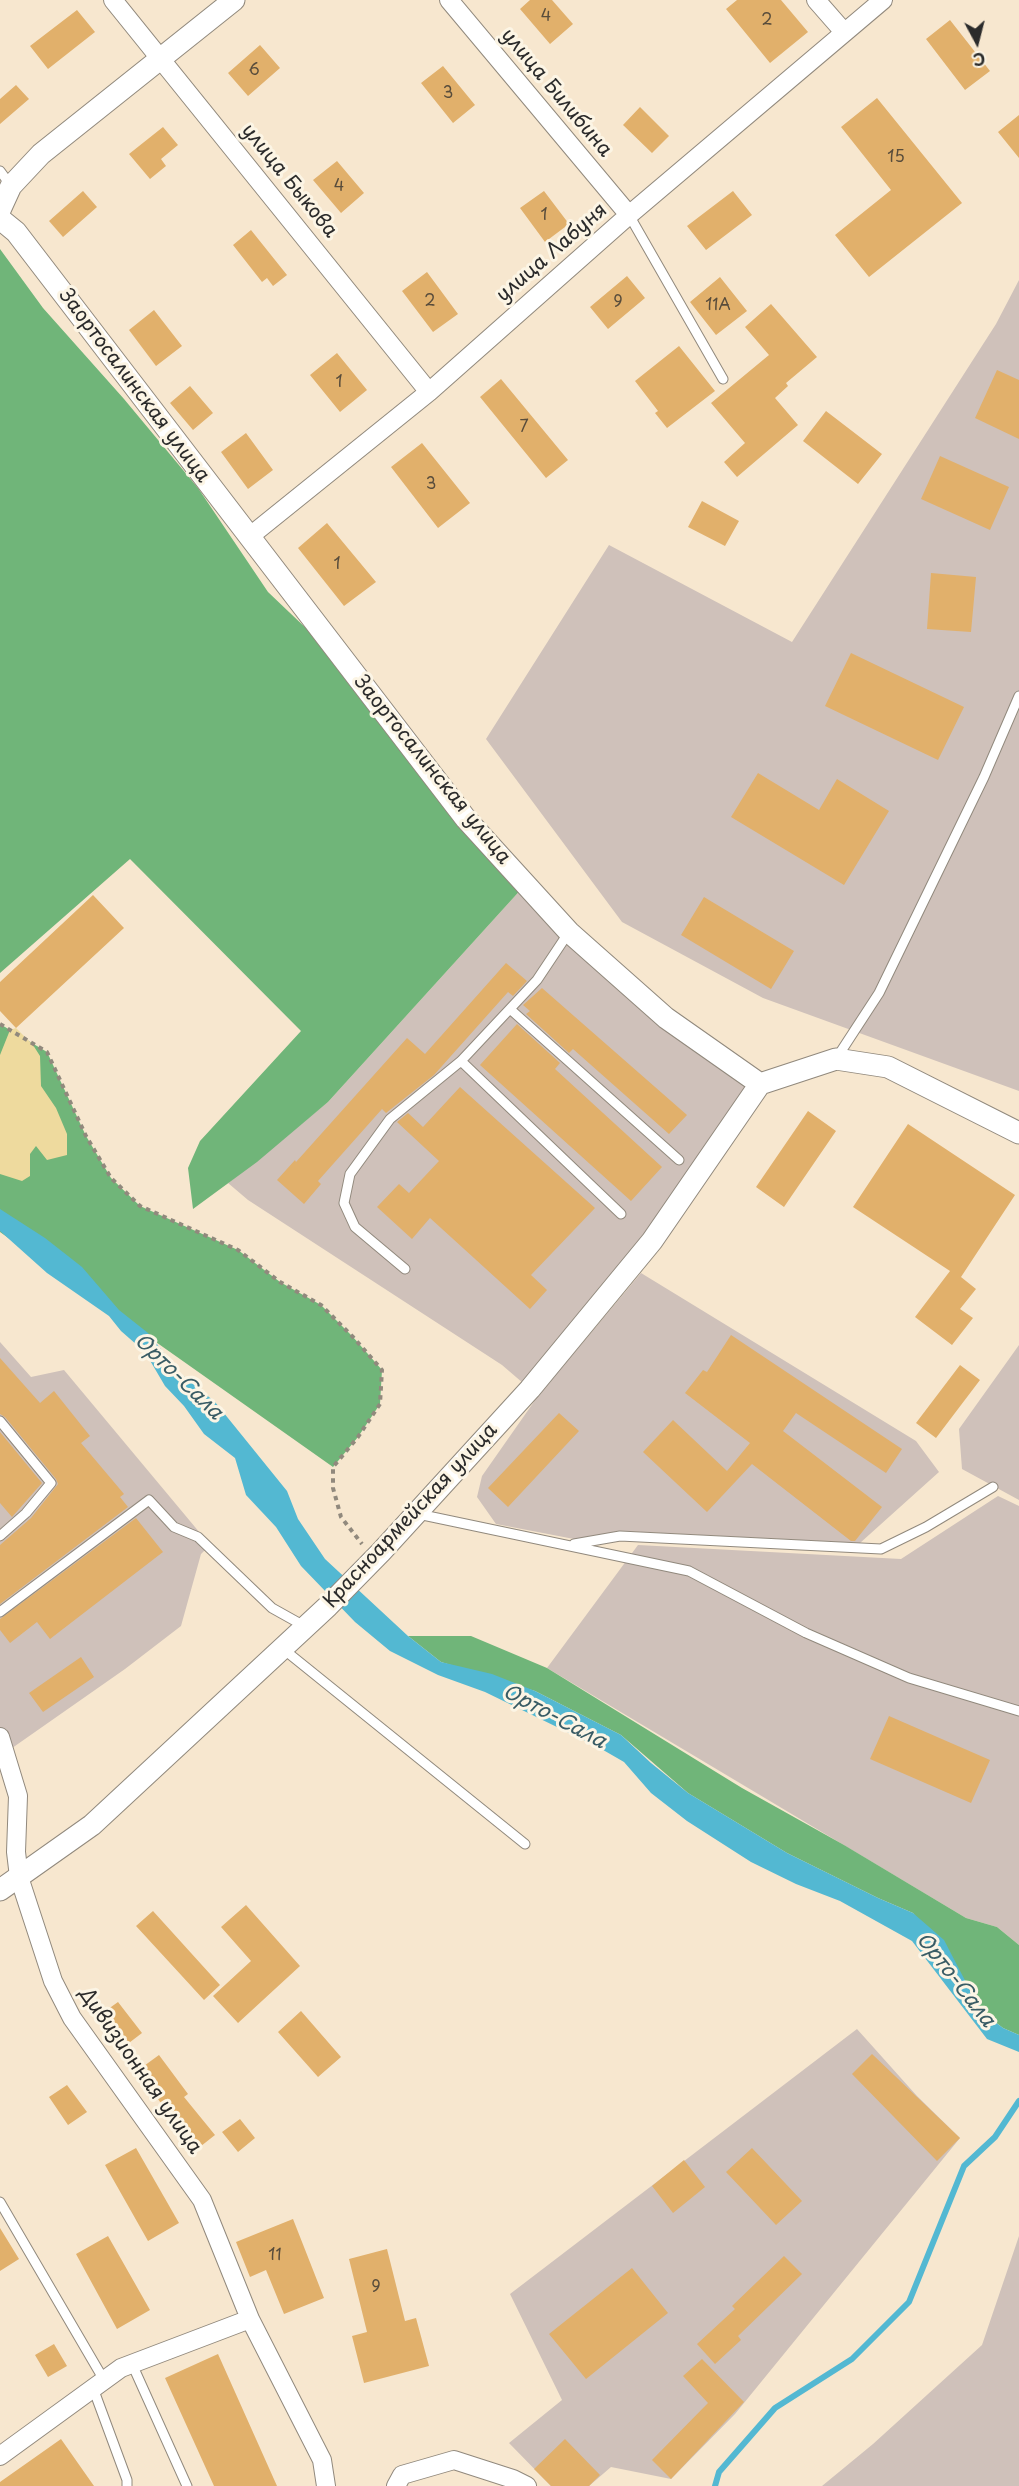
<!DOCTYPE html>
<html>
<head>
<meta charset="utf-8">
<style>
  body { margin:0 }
  #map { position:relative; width:1019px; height:2486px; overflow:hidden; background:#f7e7cf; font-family:"Playpen Sans",sans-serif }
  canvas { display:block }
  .north { position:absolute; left:947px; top:12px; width:60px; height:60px; -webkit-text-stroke:4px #fcf5e5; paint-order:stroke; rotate:173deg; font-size:16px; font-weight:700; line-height:24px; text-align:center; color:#2b2b2b }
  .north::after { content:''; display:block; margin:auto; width:21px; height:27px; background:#2b2b2b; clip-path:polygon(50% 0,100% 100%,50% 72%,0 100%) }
</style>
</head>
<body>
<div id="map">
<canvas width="1019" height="2486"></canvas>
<div class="north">С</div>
</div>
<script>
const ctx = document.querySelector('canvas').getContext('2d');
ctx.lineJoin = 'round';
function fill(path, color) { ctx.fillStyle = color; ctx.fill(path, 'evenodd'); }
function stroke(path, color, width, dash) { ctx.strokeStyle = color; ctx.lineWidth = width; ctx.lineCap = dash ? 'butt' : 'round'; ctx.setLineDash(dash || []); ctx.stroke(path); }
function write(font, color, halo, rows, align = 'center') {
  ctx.font = font + ' "Playpen Sans",sans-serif'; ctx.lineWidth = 6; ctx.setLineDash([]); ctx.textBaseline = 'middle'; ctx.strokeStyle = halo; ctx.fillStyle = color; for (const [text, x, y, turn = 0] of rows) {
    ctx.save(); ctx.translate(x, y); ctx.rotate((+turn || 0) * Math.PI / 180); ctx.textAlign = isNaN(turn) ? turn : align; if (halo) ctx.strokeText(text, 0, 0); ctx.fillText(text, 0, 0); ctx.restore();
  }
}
const industrial = new Path2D(`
  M1019,280V1091L763,998L622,922L486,739L609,545L792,642L996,324Z
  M525,885L569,932L760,1084L530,1389L502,1365L248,1200L228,1183L328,1102Z
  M641,1273L916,1441L939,1472L860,1543L622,1531L574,1539L496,1524L477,1497L482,1476L538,1396Z
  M0,1342L31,1377L64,1370L210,1545L201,1554L181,1626L125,1669L5,1753L0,1745Z
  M1019,1345V1500L962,1469L959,1429Z
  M998,1496L1019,1506V1945L997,1927L966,1918L547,1668L638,1545L901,1559Z
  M857,2029L917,2096L960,2138L735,2414L671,2479L611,2467L589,2486H551L509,2443L562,2400L510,2294Z
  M1019,2236V2486H822L873,2444L982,2345Z`);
const forest = new Path2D(`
  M0,249L43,308L124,399L198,488L268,592L353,673L525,885L328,1102L257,1162L193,1209L188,1168L200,1141L301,1031L130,859L0,973Z
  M0,1024L47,1052L86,1136L111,1178L140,1206L238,1250L280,1282L321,1305L353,1337L382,1370L380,1404L358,1437L333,1467L0,1232Z
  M408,1636H471L547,1668L742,1788L844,1845L966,1918L997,1927L1019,1945V2035L1003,2028L986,2015L913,1913L878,1898L787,1853L688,1793L621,1735L535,1691L441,1662Z`);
const sand = new Path2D(`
  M16,1028L33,1045L40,1056L41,1086L56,1108L67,1134V1155L47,1160L36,1146L30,1154V1176L22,1181L0,1174V1055L10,1030Z`);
const water = new Path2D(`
  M0,1209L45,1238L82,1267L119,1310L148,1333L180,1373L215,1402L287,1491L298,1519L325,1559L408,1636L441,1662L492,1674L535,1691L621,1735L651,1763L688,1793L787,1853L878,1898L913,1913L944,1940L971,1992L986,2015L1003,2028L1019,2035V2052L987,2039L912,1941L840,1901L796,1884L751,1862L687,1821L651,1793L624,1762L598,1747L485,1692L438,1675L390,1651L355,1622L301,1566L276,1527L246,1495L235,1458L204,1434L184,1406L165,1386L145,1352L121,1331L109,1316L47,1273L0,1231Z`);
const stream = new Path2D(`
  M715,2486L719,2472L775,2408L852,2359L909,2302L964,2166L995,2137L1019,2101`);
const building = new Path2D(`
  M530,0H552L573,24L550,44L520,9Z
  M737,0H781L808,32L770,63L726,9Z
  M77,10L95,32L48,69L30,46Z
  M950,20L990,71L965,90L926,39Z
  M260,45L280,68L248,96L228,73Z
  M443,66L475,105L453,123L421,83Z
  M16,85L29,99L0,124V99Z
  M877,98L962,203L869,277L835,235L891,190L841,127Z
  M640,107L669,136L652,153L623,125Z
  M1019,115V158L998,132Z
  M163,127L178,145L161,159L166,166L150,179L129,154Z
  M337,161L364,193L341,213L313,180Z
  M83,191L97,207L63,237L49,221Z
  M544,191L569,224L545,242L520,208Z
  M733,191L752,215L706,250L687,226Z
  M251,230L287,275L273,286L267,278L262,282L233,245Z
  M427,272L458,314L433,332L402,291Z
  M627,276L645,298L608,329L590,307Z
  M720,277L747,311L716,335L690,302Z
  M771,304L817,357L786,383L788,386L775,398L798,425L737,477L724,462L745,443L711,403L769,355L745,327Z
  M154,310L182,346L156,366L129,330Z
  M679,346L715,391L667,428L655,413L658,411L635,381Z
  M337,353L367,390L340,412L310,375Z
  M997,370L1019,380V439L975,418Z
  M501,379L568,460L546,478L480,397Z
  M190,386L213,413L193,430L170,403Z
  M826,411L882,454L858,484L803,441Z
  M246,433L273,470L248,489L221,452Z
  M422,443L470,503L438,528L391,467Z
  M940,456L1009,487L990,530L921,499Z
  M702,501L739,521L725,546L688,527Z
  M327,523L376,582L344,606L298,548Z
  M931,573L976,577L971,632L927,629Z
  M851,653L964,707L938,760L825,706Z
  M758,773L819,810L837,779L889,811L844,885L731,817Z
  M93,895L124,928L16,1028L0,1011V982Z
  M704,897L794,951L771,989L681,935Z
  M506,963L527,981L513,996L508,992L434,1075L386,1113L382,1109L318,1181L321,1184L304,1204L277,1180L295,1160L296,1162L407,1038L425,1054Z
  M542,988L687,1115L669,1134L573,1049L569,1053L526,1014L530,1011L523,1005Z
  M517,1024L560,1063L555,1069L662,1167L631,1201L480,1065Z
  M460,1087L595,1208L531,1275L547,1290L530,1309L430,1218L412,1239L377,1207L399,1184L409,1193L439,1161L397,1122L408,1113L423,1127Z
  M808,1111L836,1131L784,1207L756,1187Z
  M908,1124L1015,1195L961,1277L976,1289L960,1309L973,1318L952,1345L915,1317L950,1271L853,1207Z
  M731,1335L902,1449L886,1473L796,1413L783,1431L882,1507L855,1541H851L752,1464L707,1512L643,1452L673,1420L727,1471L750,1443L685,1393L703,1370L707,1372Z
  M0,1358L40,1403L54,1391L90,1436L81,1443L124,1494L120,1497L128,1507L0,1604V1545L31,1518L58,1484L56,1479L5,1417L0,1414Z
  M960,1365L980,1380L936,1438L916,1423Z
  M559,1413L579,1431L508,1507L488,1488Z
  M0,1432L42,1483L12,1517L0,1503Z
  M136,1518L163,1552L50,1639L37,1622L10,1643L0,1630V1619Z
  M81,1657L94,1677L43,1712L29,1693Z
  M889,1716L990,1760L971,1803L870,1759Z
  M246,1905L300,1966L238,2023L213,1996L251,1961L221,1927Z
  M153,1911L220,1985L204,2000L136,1926Z
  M118,2002L142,2033L121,2049L97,2017Z
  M301,2011L341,2057L318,2077L278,2032Z
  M872,2054L960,2138L937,2161L852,2074Z
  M159,2055L188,2094L184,2097L215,2135L196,2150L137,2071Z
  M67,2085L87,2112L68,2125L49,2097Z
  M240,2119L255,2138L238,2152L222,2132Z
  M136,2148L179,2223L148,2241L105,2165Z
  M752,2148L802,2201L776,2225L726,2172Z
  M684,2160L705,2187L673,2213L652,2186Z
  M293,2219L324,2298L284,2314L266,2270L250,2277L236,2242Z
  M0,2228L19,2259L0,2271Z
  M108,2236L150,2310L117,2329L76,2254Z
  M387,2249L405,2321L416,2318L429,2366L364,2383L352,2336L367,2332L349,2259Z
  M784,2256L802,2274L738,2336L741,2340L715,2364L697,2344L735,2309L732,2306Z
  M632,2268L668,2313L586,2379L549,2334Z
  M54,2344L67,2366L48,2377L35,2355Z
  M218,2354L277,2486H214L165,2378Z
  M702,2359L744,2402L671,2479L652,2460L708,2403L683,2376Z
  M61,2439L94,2486H0V2482Z
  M565,2439L600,2475L589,2486H551L534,2469Z`);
const path = new Path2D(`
  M0,1024L47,1052L86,1136L111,1178L140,1206L238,1250L280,1282L321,1305L353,1337L382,1370L380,1404L358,1437L333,1467V1488L341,1517L362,1544`);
const service = new Path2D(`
  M0,171L11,186
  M629,215L723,379
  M510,1009L679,1160
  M836,1059L879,993L984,777L1019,696
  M461,1061L621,1214
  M405,1269L355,1227L344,1203L350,1174L390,1119L461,1061L537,980L569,932
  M0,1421L51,1483L26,1513L0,1536
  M418,1514L689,1571L806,1633L909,1678L1019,1711
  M574,1544L620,1536L881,1549L926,1527L993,1487
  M0,1612L149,1500L174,1527L198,1537L272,1608L306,1627
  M282,1648L525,1844
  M0,2202L104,2380
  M132,2364L187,2486
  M93,2388L127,2480V2486`);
const minor = new Path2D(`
  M113,0L429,392
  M449,0L629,215
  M816,0L844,32
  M249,537L429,392L629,215L883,0
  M0,1737L18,1796L16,1852L19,1877L53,1981L72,2018L202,2200L250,2319L322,2460L326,2486
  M0,2456L121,2368L250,2319
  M396,2486L402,2475L454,2460L513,2479L527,2486`);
const tertiary = new Path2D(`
  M0,210L11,186L41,154L234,0
  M0,219L16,232L466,819L569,932L666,1018L760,1084L836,1059L888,1067L1019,1133
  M0,1890L92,1825L328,1606L381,1552L530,1389L652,1241L760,1084`);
const numberNames = [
  ["4",546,17],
  ["2",767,21],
  ["6",254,71],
  ["3",448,94],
  ["15",896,158],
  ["4",339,187],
  ["1",544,216],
  ["2",430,302],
  ["9",618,303],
  ["11А",718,306],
  ["1",339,383],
  ["7",524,428],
  ["3",431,485],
  ["1",337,565],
  ["11",275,2256],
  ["9",376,2288]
];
const streetNames = [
  ["улица Билибина",556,93,50],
  ["улица Быкова",289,181,51],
  ["улица Лабуня",552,253,-41],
  ["Заортосалинская улица",134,386,53],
  ["Заортосалинская улица",432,770,51],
  ["Красноармейская улица",411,1516,-47],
  ["Дивизионная улица",140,2071,55]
];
const waterNames = [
  ["Орто-Сала",178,1377,44],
  ["Орто-Сала",554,1717,28],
  ["Орто-Сала",955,1980,52]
];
fill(industrial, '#cfc1ba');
fill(forest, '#70b579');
fill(sand, '#eeda9e');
fill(water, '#53b8d2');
stroke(stream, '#53b8d2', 6);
fill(building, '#e1b06b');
stroke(service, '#91897d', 11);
stroke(minor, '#91897d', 20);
stroke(tertiary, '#91897d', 23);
stroke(path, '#91897d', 4, [4.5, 4.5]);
stroke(service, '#fff', 9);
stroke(minor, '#fff', 18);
stroke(tertiary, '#fff', 21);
write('16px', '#584c3b', null, numberNames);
write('20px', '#2b2b2b', '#fcf5e5', streetNames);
write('italic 21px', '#395c65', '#fcf5e5', waterNames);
</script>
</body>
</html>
